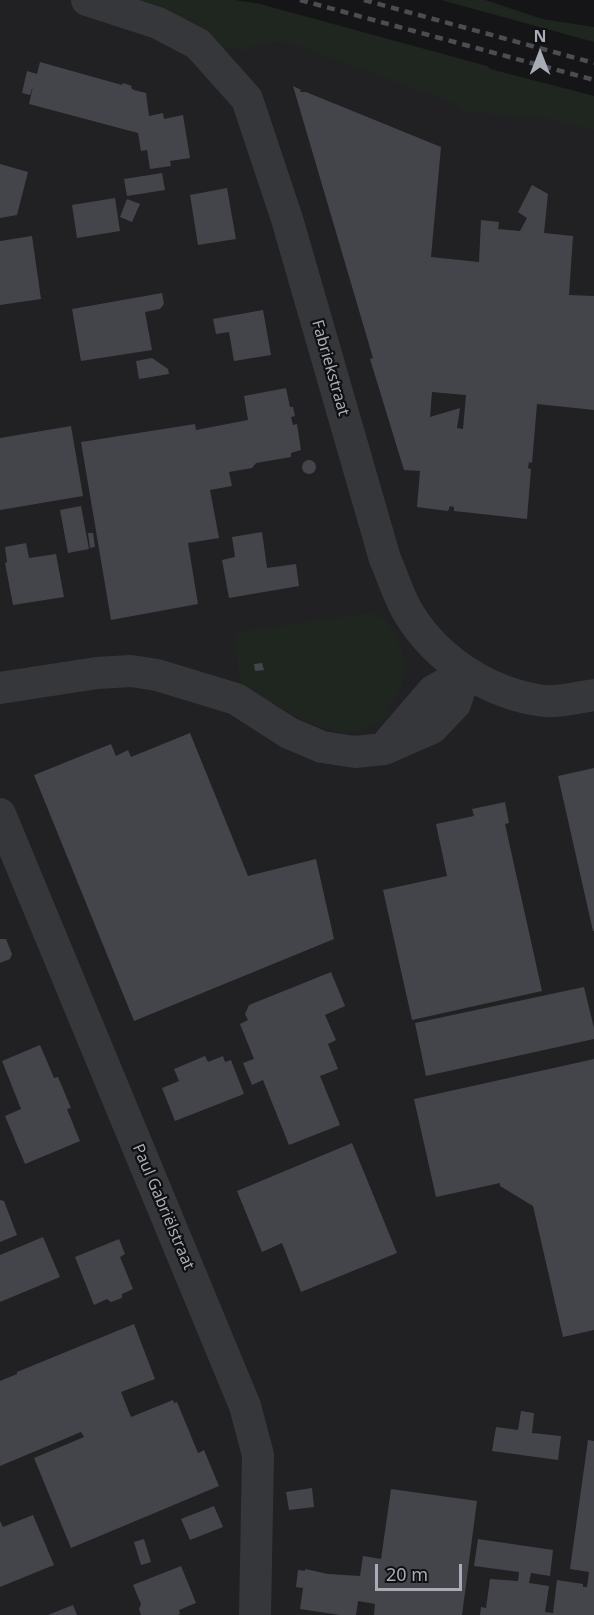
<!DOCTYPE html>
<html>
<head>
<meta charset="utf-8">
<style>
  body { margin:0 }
  #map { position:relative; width:594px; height:1615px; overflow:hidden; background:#151517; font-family:"Noto Sans",sans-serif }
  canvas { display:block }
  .north { position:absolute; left:510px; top:24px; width:60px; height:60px; -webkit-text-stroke:4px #101012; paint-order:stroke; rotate:0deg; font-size:16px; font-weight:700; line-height:24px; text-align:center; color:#a7acb6 }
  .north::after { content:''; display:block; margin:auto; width:21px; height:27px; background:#a7acb6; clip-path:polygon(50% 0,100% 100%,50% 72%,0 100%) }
  .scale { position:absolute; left:375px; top:1564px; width:87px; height:27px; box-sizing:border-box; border:3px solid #a7acb6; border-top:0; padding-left:8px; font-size:18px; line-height:21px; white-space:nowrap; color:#a7acb6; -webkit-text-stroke:4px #101012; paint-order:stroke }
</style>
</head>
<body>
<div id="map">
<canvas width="594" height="1615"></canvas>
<div class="north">N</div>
<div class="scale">20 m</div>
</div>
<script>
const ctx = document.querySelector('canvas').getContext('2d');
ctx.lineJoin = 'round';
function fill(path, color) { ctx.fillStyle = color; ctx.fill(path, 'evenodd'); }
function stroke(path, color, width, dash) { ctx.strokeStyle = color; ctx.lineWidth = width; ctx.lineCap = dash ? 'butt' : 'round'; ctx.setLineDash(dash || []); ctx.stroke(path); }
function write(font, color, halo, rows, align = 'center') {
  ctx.font = font + ' "Noto Sans",sans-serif'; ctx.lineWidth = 4.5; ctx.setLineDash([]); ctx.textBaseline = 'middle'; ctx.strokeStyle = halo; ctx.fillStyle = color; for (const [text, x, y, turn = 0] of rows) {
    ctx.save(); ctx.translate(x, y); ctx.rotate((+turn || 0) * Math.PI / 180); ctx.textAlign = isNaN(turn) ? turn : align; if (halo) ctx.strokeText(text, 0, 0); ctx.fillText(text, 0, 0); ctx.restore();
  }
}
const built = new Path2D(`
  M0,0H97L594,103V1615H0Z`);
const green = new Path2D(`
  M137,0H235L260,4L487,66L490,69L594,96V130L546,118L468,112L453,103L285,41L261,44L243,50L222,47Z
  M441,0H485L542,19L594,27V42Z
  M370,613L385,619L400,645L403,657L405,669L401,690L386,709L393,715C379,724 363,732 346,733C317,733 267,699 241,685L234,633Z`);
const building = new Path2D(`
  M40,62L122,85L123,83L132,86L131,88L134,90L146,93L149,116L163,113L164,119L183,115L190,158L170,161L171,166L150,169L147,150L141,151L138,133L29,104L33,86L30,95L22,93L27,71L37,74Z
  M293,86L301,90L300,92H306L441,147L431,257L479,262L481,220L499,222L498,229L520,231L527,218L518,212L532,185L548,194L544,233L573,236L569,295L594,296V410L537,404L532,463L529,462L528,468L531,469L527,519L454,511V507L450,506L448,511L417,507L420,471L404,470L370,359L373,358ZM432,392L466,395L463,429L457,428L460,408L430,417Z
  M0,164L28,172L17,215L0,218Z
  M162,173L165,190L127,196L124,179Z
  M227,188L236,239L198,245L190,195Z
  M115,198L120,231L77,238L72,205Z
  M127,199L140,204L132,222L120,217Z
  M32,236L41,299L0,305V241Z
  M162,293L164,304L160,309L145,312L152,350L81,361L72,309Z
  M263,310L271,355L234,361L229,332L216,334L213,319Z
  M152,358L168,369L169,374L139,379L136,361Z
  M286,388L290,407H293L295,416L291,417L293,425L297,424L301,450L291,453V457L256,463L252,468L229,472L232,486L210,490L219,538L188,543L198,604L111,620L81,442L195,424L196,430L248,420L244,396Z
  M71,426L83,496L0,510V438Z
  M302 467a7 7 0 1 1 14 0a7 7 0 1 1-14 0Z
  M81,506L89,549L68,553L60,510Z
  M262,532L267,568L296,564L299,586L229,598L222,560L235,557L232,537Z
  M88,533H93L95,547L90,548Z
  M26,543L29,558L56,554L64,597L13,605L5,563L7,562L5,547Z
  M262,663L264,670L255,671L254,664Z
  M190,733L248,876L316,859L334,939L134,1021L34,775L111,744L116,756L128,750L131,757Z
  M594,768V931H593L558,776Z
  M505,802L509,823L505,824L542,991L412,1020L383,890L447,876L436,824L474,816L472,809Z
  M0,939H6L12,954L10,959L0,963Z
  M331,972L345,1006L325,1015L336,1040L328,1044L338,1069L320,1076L340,1125L289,1145L263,1080L252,1085L243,1063L254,1059L240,1024L248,1020L245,1014L249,1005Z
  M584,987L594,1028V1039L426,1076L415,1023Z
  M40,1045L54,1078L58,1077L71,1108L67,1109L80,1141L25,1164L5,1116L21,1109L2,1061Z
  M205,1056L208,1062L223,1056L225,1062L231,1060L244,1094L175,1121L162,1088L179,1081L174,1069Z
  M594,1059V1330L563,1337L533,1206L500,1186V1183L436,1197L414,1099Z
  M352,1143L397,1253L301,1292L282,1243L262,1252L237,1191Z
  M0,1200L4,1201L17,1235L0,1242Z
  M43,1237L60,1277L0,1302V1255Z
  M119,1239L125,1254L120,1257L133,1289L122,1294V1298L111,1302L107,1299L94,1305L75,1257Z
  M134,1324L155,1379L121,1392L131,1417L173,1400L174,1403L177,1402L198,1453L204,1450L219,1486L71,1548L34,1458L84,1437L81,1432L0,1466V1381L17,1374V1372Z
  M521,1411L534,1413L532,1433L561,1436L558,1460L492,1451L496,1427L518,1430Z
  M588,1440L594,1441V1615H480L481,1607L486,1608L490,1579L518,1581L519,1572L474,1566L478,1539L553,1550L550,1576L531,1573L529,1583L549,1586L545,1612L553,1613L557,1580L583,1584V1587H587L589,1572L570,1569Z
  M312,1488L314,1507L289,1510L286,1492Z
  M391,1489L477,1501L462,1615H374L375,1604L358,1601L356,1615H340L300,1609L303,1588L296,1587L298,1570L305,1571V1569L328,1574L360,1576L363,1556L381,1559Z
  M214,1506L223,1527L190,1540L181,1519Z
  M33,1515L54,1565L0,1587V1521L3,1527Z
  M144,1539L151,1562L141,1565L134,1542Z
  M181,1566L196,1603L179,1610L180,1614L177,1615H141L139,1609L141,1604L133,1585Z
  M73,1605L77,1615H48Z`);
const minor = new Path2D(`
  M87,0L158,23L198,44L247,99L287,219L385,559C393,577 399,598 409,614C438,661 490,694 544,701C559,703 579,697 594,695
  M0,688L97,673L131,671L157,675L236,699L289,733L322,747L355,752L384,749L432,728L455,704L465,673
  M390,741L433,691L465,673
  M0,814L245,1406L258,1455L255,1615`);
const rail = new Path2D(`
  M300,0L594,80
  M364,0L594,63`);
const streetNames = [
  ["Fabriekstraat",330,368,74],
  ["Paul Gabriëlstraat",163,1207,67]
];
fill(built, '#212124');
fill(green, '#1f2620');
fill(building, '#44454a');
stroke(minor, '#36373b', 32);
stroke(rail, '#4b4d52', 4.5, [8, 6]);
write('16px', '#a7acb6', '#101012', streetNames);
</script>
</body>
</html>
